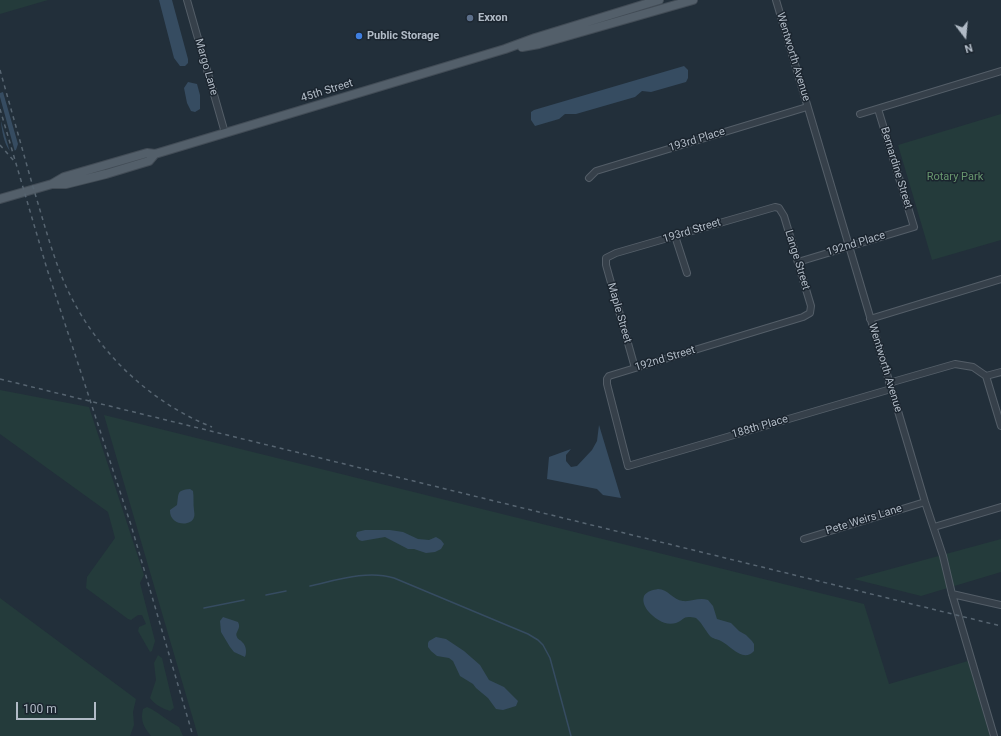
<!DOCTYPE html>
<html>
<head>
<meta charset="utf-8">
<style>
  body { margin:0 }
  #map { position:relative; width:1001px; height:736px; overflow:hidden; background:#222f3a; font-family:Roboto,sans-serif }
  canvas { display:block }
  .north { position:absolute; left:945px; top:16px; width:40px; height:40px; -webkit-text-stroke:3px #1b252f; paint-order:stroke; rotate:164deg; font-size:11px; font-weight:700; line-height:16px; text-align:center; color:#b1bbc6 }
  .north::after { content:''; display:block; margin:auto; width:14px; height:18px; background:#b1bbc6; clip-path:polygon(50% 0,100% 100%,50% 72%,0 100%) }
  .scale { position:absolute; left:16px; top:702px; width:80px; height:18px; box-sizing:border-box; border:2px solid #b1bbc6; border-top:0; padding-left:5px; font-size:12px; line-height:14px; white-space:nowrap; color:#b1bbc6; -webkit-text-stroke:3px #1b252f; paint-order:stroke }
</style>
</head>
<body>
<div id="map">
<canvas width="1001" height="736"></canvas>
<div class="north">N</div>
<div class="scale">100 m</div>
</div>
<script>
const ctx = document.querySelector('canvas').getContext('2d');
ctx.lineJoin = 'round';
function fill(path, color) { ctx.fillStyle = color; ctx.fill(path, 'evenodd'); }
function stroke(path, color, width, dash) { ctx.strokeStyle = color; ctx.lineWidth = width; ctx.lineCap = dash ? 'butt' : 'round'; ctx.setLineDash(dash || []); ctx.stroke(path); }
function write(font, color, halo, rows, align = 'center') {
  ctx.font = font + ' Roboto,sans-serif'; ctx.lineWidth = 3; ctx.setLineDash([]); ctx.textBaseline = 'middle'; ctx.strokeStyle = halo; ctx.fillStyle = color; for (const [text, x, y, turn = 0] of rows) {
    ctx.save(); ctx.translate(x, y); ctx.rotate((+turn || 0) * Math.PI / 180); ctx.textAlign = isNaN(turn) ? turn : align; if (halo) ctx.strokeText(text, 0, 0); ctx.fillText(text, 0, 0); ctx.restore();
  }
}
const green = new Path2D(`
  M0,0H48L0,14Z
  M1001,114V240L932,260L898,145Z
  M0,390L89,407L144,575L140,583L155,641L152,651L150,652L138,631L139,627L146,624L142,615H138L131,620L128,619L86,588L87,577L115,538L108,512L0,434Z
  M104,415L864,604L889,684L968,661L990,736H198Z
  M1001,539V572L921,596L854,579Z
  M0,598L136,699L133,712L134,725L130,736H0Z
  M158,655L162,658L174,708L170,711C163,709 154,704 150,698L156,680L154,663Z
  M147,707C159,712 167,721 179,727L183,736H151C144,727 140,721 143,709Z`);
const water = new Path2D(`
  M159,0H172L188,59V63L185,66H180L174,58Z
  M684,66L688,70V78L686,82L651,92L642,91L635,97L576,114H565L559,119L535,126L531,120V112L534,110Z
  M188,82L197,84L200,95V109L195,112L191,111L187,103L184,88Z
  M3,92L18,144L16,150L11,152C0,141 0,110 0,93Z
  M599,425L621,498L603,495L597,489L547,479L549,457L571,449L566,455V461L571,467L577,466L592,450L597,441Z
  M190,489L193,491C194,497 193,504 194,510C194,511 195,515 194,517C192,527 169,526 170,510L177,505C179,494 176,490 190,489Z
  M365,530H390L403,532L418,539L429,540L436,537L441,540L444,544L441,549L435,552L426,553L414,549H408L385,537L362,541L359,540L356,536L357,532Z
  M658,589C668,589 673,600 683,601C691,602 699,597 708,600L713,606L717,619L731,623L739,631L746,635L752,641L754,644V651C743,663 731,646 721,641C717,639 713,639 710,636C705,630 702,623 696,618C682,615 685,620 676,623C665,626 655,619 648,611C645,607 642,602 644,596C647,591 653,590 658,589Z
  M223,617L238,622C242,629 234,632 237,637C238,640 241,640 242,642C246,645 247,652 245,657L234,652L230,647L221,632L220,621Z
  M436,637L446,639L464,651L480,665L489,680L504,687L518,701L516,706L503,710L496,709L488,698L476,688L473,684L460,676L453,661L449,658L437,656L431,651L428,647V643L429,641Z`);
const pier = new Path2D(`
  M0,97L15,152L11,154L10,152L0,118Z`);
const stream = new Path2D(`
  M310,586C337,580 367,570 394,578L528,634L538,640L543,645L550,658L571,736
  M266,595L286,591
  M204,608L244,600`);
const minor = new Path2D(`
  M187,0L225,133
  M776,0L925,502L943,556L952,594L994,736
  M860,114L1001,71
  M589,178L596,171L807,107
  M675,236L687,273
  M798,262L914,227L878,109
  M870,319L1001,279
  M635,368L606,265V258L616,253L775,207L779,208L784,216L811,306L810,313L803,317L609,376L607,379V384L628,466L891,389
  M986,376L1001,426
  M889,383L955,364L973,367L986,376L1001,372
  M934,527L1001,507
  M804,539L925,502
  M952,594L1001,605`);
const major = new Path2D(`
  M522,47L539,44L693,0
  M52,184L64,177L147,153L155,154L505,49L535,38L659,0
  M0,199L52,184H66L106,174L149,161L155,154`);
const rail = new Path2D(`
  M0,70C11,109 22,148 33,187C43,219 51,251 64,282C92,346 146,401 212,427
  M0,109L47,269L131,525L193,736
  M0,145L14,161
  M0,379L1001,626`);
const markers = [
  [470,18,4,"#5c6f8a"],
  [359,36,4,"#3f7fe0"]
];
const poiNames = [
  ["Exxon",478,18],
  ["Public Storage",367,36]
];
const streetNames = [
  ["Wentworth Avenue",793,57,73],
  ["Margo Lane",206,67,74],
  ["45th Street",327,91,-17],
  ["193rd Place",697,140,-17],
  ["Bernardine Street",896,168,73],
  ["193rd Street",692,231,-17],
  ["192nd Place",856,244,-17],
  ["Lange Street",797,260,73],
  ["Maple Street",619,313,74],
  ["192nd Street",665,359,-17],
  ["Wentworth Avenue",885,368,73],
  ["188th Place",760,427,-16],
  ["Pete Weirs Lane",864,520,-17]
];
const parkNames = [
  ["Rotary Park",955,177]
];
fill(green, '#243b3b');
fill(water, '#364c61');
fill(pier, '#222f3a');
stroke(stream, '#364c61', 1.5);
stroke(minor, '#545e68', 8);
stroke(major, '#424c56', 10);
stroke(minor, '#36404a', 6);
stroke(major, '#535f6a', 8);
stroke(rail, '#576571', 1.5, [4, 4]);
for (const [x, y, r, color] of markers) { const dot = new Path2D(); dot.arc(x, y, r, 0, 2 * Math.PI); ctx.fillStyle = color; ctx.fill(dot); stroke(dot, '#1b252f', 1.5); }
write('bold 11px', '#b1bbc6', '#1b252f', poiNames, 'left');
write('11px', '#b1bbc6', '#1b252f', streetNames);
write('11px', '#68976e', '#1b252f', parkNames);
</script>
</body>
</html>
